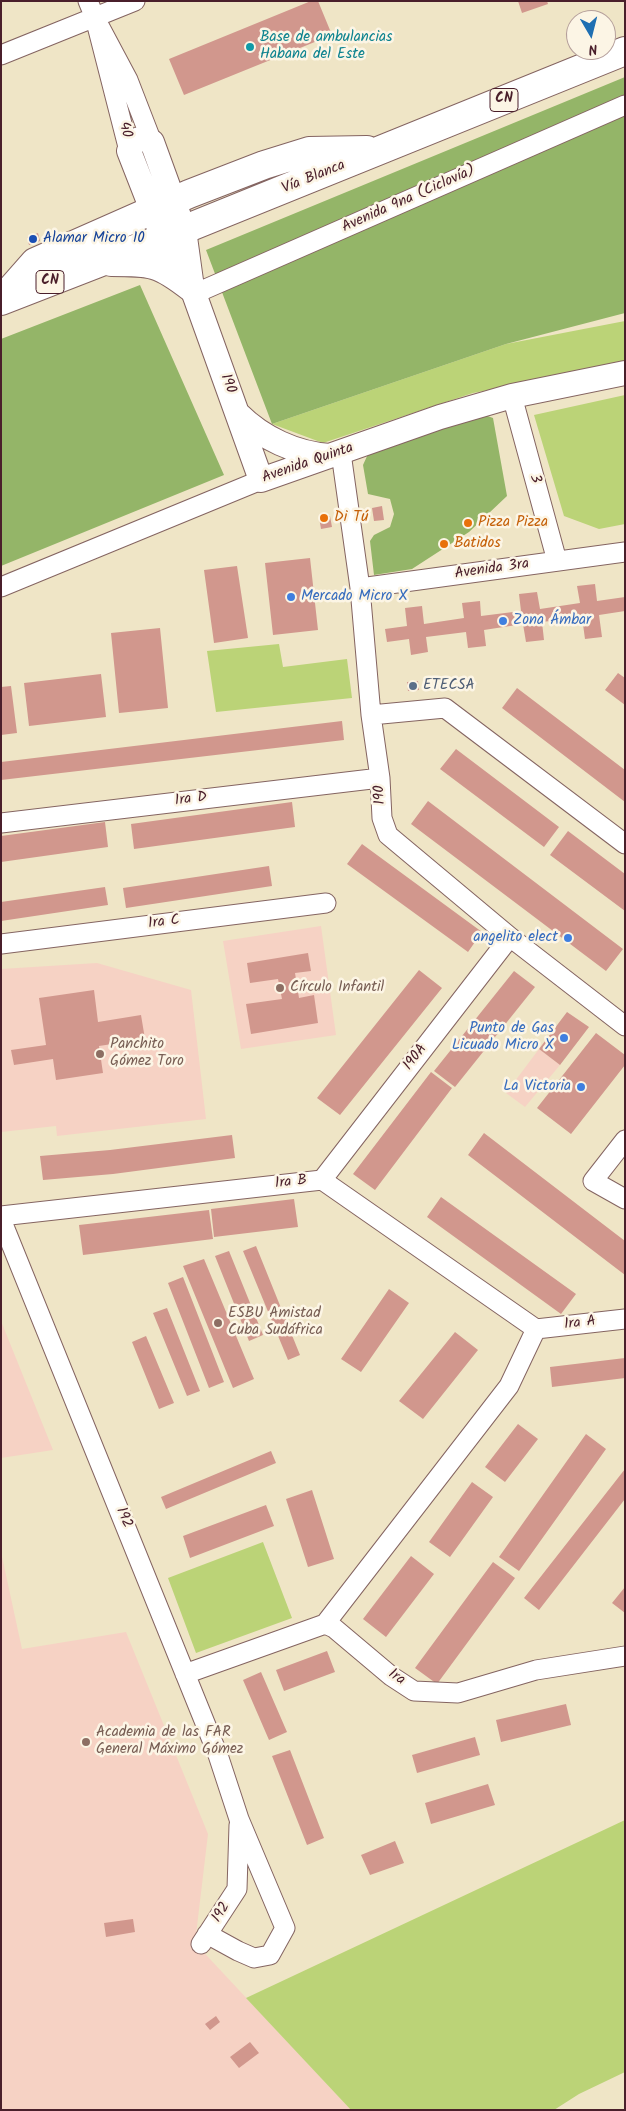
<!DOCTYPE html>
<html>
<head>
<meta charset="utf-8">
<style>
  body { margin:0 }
  #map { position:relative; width:626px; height:2111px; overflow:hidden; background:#efe5c6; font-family:Kalam,sans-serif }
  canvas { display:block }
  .frame { position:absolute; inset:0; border:2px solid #4a1f2b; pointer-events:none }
  .north { position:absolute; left:566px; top:10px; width:50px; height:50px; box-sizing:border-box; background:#fcf5e5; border:1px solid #b59f9b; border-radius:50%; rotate:172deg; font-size:14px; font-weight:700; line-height:20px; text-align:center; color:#4a1f2b }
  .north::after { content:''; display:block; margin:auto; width:18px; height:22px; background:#1f6fb2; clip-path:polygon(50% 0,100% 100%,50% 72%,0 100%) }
</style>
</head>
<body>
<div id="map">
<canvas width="626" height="2111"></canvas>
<div class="frame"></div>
<div class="north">N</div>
</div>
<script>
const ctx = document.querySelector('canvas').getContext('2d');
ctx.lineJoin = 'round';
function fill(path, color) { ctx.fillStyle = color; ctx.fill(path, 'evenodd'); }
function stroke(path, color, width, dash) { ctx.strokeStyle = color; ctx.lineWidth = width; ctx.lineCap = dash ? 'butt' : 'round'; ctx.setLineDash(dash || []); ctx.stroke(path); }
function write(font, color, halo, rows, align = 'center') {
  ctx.font = font + ' Kalam,sans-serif'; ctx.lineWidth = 5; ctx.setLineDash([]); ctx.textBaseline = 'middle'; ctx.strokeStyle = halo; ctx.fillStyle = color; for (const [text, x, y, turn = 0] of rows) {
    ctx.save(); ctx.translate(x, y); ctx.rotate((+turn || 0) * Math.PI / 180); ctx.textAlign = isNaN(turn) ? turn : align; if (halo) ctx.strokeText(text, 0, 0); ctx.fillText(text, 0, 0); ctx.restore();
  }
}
const built = new Path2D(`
  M321,926L336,1035L241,1049L223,941Z
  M97,963L191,990L206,1119L57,1136L56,1126L1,1132V969Z
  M539,1049L560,1065L525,1107L506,1093Z
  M1,1321L53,1450L1,1458Z
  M1,1552L22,1649L126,1632L208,1834L195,1943L351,2110H1Z`);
const green = new Path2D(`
  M625,321V363L473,393L323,443L272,424L506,344Z
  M625,395V524L599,529L564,516L534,415Z
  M279,644L283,667L347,659L352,698L216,712L207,651Z
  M263,1542L292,1618L196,1653L168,1578Z
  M625,1820V2072L579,2094L554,2110H351L246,1998Z`);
const forest = new Path2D(`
  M625,77V313L506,344L272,424L206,250Z
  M140,285L224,475L1,566V339Z
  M482,414L493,418L507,496L469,532L412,569L374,575L370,541L374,535L390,527L394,514L390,499L368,494L363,465L368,454Z`);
const building = new Path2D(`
  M311,1H318L332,35L184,95L169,59Z
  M518,1H547L548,4L522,13Z
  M38,233L40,241L29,245L27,237Z
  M382,506L384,520L374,521L372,508Z
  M330,516L332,527L321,529L319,517Z
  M310,558L318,630L273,635L265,563Z
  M237,566L248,638L214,643L204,570Z
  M595,584L597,601L625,597V611L599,615L602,637L585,639L582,617L542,622L544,640L526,642L523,624L484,630L486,646L468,648L466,632L426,637L428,652L411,655L409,639L387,642L385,629L407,626L405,608L422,606L424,624L464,618L462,603L480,601L481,616L521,611L519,594L537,592L540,609L580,603L577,586Z
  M160,628L168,708L119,713L111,633Z
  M618,673L625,678V705L605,690Z
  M101,674L106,717L29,726L24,683Z
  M418,681L419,690L408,691L407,682Z
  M11,686L17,733L1,735V687Z
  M517,688L625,770V802L502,708Z
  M342,721L344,740L1,780V762Z
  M456,749L559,827L544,847L440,769Z
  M428,801L623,949L606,971L411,824Z
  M292,802L295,827L134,849L131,824Z
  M105,822L108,847L1,862V836Z
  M568,831L625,874V911L550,855Z
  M362,844L482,932L468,952L347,864Z
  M269,866L272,886L126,908L123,888Z
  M105,887L108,905L1,921V902Z
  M308,953L311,971L295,973L299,998L314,995L318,1023L251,1034L246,1004L282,999L278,979L250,983L247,963Z
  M419,970L442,988L340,1115L317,1098Z
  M514,971L535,987L455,1087L434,1071Z
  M94,990L98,1022L141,1015L145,1039L99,1046L103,1073L56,1080L53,1059L14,1065L11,1050L46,1045L39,998Z
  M567,1012L589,1027L560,1065L539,1049Z
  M596,1033L625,1055V1065L571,1134L537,1108Z
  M431,1072L452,1088L375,1190L353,1174Z
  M484,1133L625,1241V1275L468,1155Z
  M232,1135L235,1158L113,1174L43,1180L40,1156L110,1150Z
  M441,1197L576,1294L561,1314L427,1217Z
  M294,1199L298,1227L214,1237L211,1209Z
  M209,1210L213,1239L83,1255L79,1225Z
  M256,1246L300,1355L288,1360L243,1251Z
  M229,1251L263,1335L249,1341L215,1256Z
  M204,1259L254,1379L233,1388L183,1266Z
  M183,1277L224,1382L209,1388L168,1283Z
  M389,1289L409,1303L361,1372L341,1359Z
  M167,1308L200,1391L187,1396L153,1313Z
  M455,1332L478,1350L423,1419L399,1401Z
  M146,1336L174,1403L159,1409L132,1342Z
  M625,1358V1378L552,1387L550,1367Z
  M518,1424L538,1439L505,1482L485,1467Z
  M586,1434L606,1449L519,1571L499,1557Z
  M271,1451L276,1463L166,1509L161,1497Z
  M625,1469V1499L539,1610L524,1598Z
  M472,1482L493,1497L450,1557L429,1542Z
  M312,1490L334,1559L308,1567L286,1499Z
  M266,1505L274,1526L190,1558L183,1536Z
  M411,1556L434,1574L386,1637L363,1619Z
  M493,1562L515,1578L437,1684L415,1668Z
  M625,1587V1613L612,1603Z
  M327,1651L335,1672L284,1691L276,1670Z
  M261,1672L287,1732L269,1740L243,1680Z
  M566,1704L571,1725L501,1742L496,1720Z
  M475,1737L480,1755L417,1773L412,1755Z
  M290,1750L324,1838L307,1845L272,1756Z
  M488,1784L495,1805L431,1824L425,1803Z
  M395,1841L404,1863L370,1875L361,1855Z
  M133,1919L135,1932L106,1937L104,1923Z
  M216,2016L220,2022L210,2030L205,2024Z
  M250,2042L259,2053L239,2068L230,2057Z`);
const minor = new Path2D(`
  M88,1L95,18
  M1,55L135,1
  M129,151L95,18L128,80L152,142
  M194,294L625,105
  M512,396L557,561
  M341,453L360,588L371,715L380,778L382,818L388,835L510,937L625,1026
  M1,587L261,480
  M360,588L625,552
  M371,715L445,708L625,844
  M1,823L380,778
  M1,944L326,903
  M625,1140L593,1181L625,1199
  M322,1180L510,937
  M1,1216L322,1180L536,1329
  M1,1219L218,1755L239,1819L285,1928L270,1955L254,1958L238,1951L207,1934
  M536,1329L625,1319
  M325,1624L509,1386L536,1329
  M185,1674L325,1624L334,1628L391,1676L414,1691L458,1693L536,1670L625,1656
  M201,1944L237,1889L239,1825`);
const major = new Path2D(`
  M192,288L184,230L152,142C140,137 133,138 129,151L163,238L192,288L261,480L440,417L512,396L625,373
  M238,414C262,438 296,454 330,456`);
const highway = new Path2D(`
  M111,262C152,262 159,262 192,288
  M5,296L35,262L189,194L264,165L309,151L367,150
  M1,301L163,238L625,51`);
const markers = [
  [250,47,5,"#0f9aa8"],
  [33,239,5,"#1a4fb4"],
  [324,518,5,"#e8710a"],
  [468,523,5,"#e8710a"],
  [444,544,5,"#e8710a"],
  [291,597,5,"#3f7fe0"],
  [503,621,5,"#3f7fe0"],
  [413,686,5,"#5c6f8a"],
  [568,938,5,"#3f7fe0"],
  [280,988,5,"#8d6e63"],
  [564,1038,5,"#3f7fe0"],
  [100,1054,5,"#8d6e63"],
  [581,1087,5,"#3f7fe0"],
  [218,1323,5,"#8d6e63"],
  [86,1742,5,"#8d6e63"]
];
const shields = [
  [504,100,28],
  [50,282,28]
];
const shieldNames = [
  ["CN",504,100],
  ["CN",50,282]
];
const cultureNames = [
  ["Base de ambulancias",260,38],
  ["Habana del Este",260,55]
];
const streetNames = [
  ["40",124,130,76],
  ["Vía Blanca",314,178,-22],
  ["Avenida 9na (Ciclovía)",409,200,-24],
  ["190",227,384,70],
  ["Avenida Quinta",308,464,-19],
  ["3",534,479,75],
  ["Avenida 3ra",492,570,-8],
  ["190",381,795,-93],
  ["1ra D",191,800,-7],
  ["1ra C",164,923,-7],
  ["190A",416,1058,-52],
  ["1ra B",291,1183,-6],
  ["1ra A",580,1324,-6],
  ["192",123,1518,68],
  ["1ra",396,1678,35],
  ["192",222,1913,-57]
];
const transitNames = [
  ["Alamar Micro 10",43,239]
];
const foodNames = [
  ["Di Tú",334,518],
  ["Pizza Pizza",478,523],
  ["Batidos",454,544]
];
const shopNames = [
  ["Mercado Micro X",301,597,"left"],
  ["Zona Ámbar",513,621,"left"],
  ["angelito elect",558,938],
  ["Punto de Gas",554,1029],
  ["Licuado Micro X",554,1046],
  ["La Victoria",571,1087]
];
const serviceNames = [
  ["ETECSA",423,686]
];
const educationNames = [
  ["Círculo Infantil",290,988],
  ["Panchito",110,1045],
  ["Gómez Toro",110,1062],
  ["ESBU Amistad",228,1314],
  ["Cuba Sudáfrica",228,1331],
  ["Academia de las FAR",96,1733],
  ["General Máximo Gómez",96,1750]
];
fill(built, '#f6d2c4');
fill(green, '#bbd377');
fill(forest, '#94b568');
fill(building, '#d1978d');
stroke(minor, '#846461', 21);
stroke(major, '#846461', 26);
stroke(highway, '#846461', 30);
stroke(minor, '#fff', 19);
stroke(major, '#fff', 24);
stroke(highway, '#fff', 28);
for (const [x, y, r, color] of markers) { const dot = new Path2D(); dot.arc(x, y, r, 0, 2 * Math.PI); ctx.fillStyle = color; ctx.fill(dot); stroke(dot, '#fcf5e5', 2); }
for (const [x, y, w] of shields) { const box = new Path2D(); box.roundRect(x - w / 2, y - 11.5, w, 23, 4); ctx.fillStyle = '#fcf5e5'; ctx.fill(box); stroke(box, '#4a1f2b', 1); }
write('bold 14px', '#4a1f2b', null, shieldNames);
write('15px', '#0d838f', '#fcf5e5', cultureNames, 'left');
write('15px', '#4a1f2b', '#fcf5e5', streetNames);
write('15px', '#164399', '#fcf5e5', transitNames, 'left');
write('15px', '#c56008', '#fcf5e5', foodNames, 'left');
write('15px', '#366cbe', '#fcf5e5', shopNames, 'right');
write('15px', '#4e5e75', '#fcf5e5', serviceNames, 'left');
write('15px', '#785e54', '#fcf5e5', educationNames, 'left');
</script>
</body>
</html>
